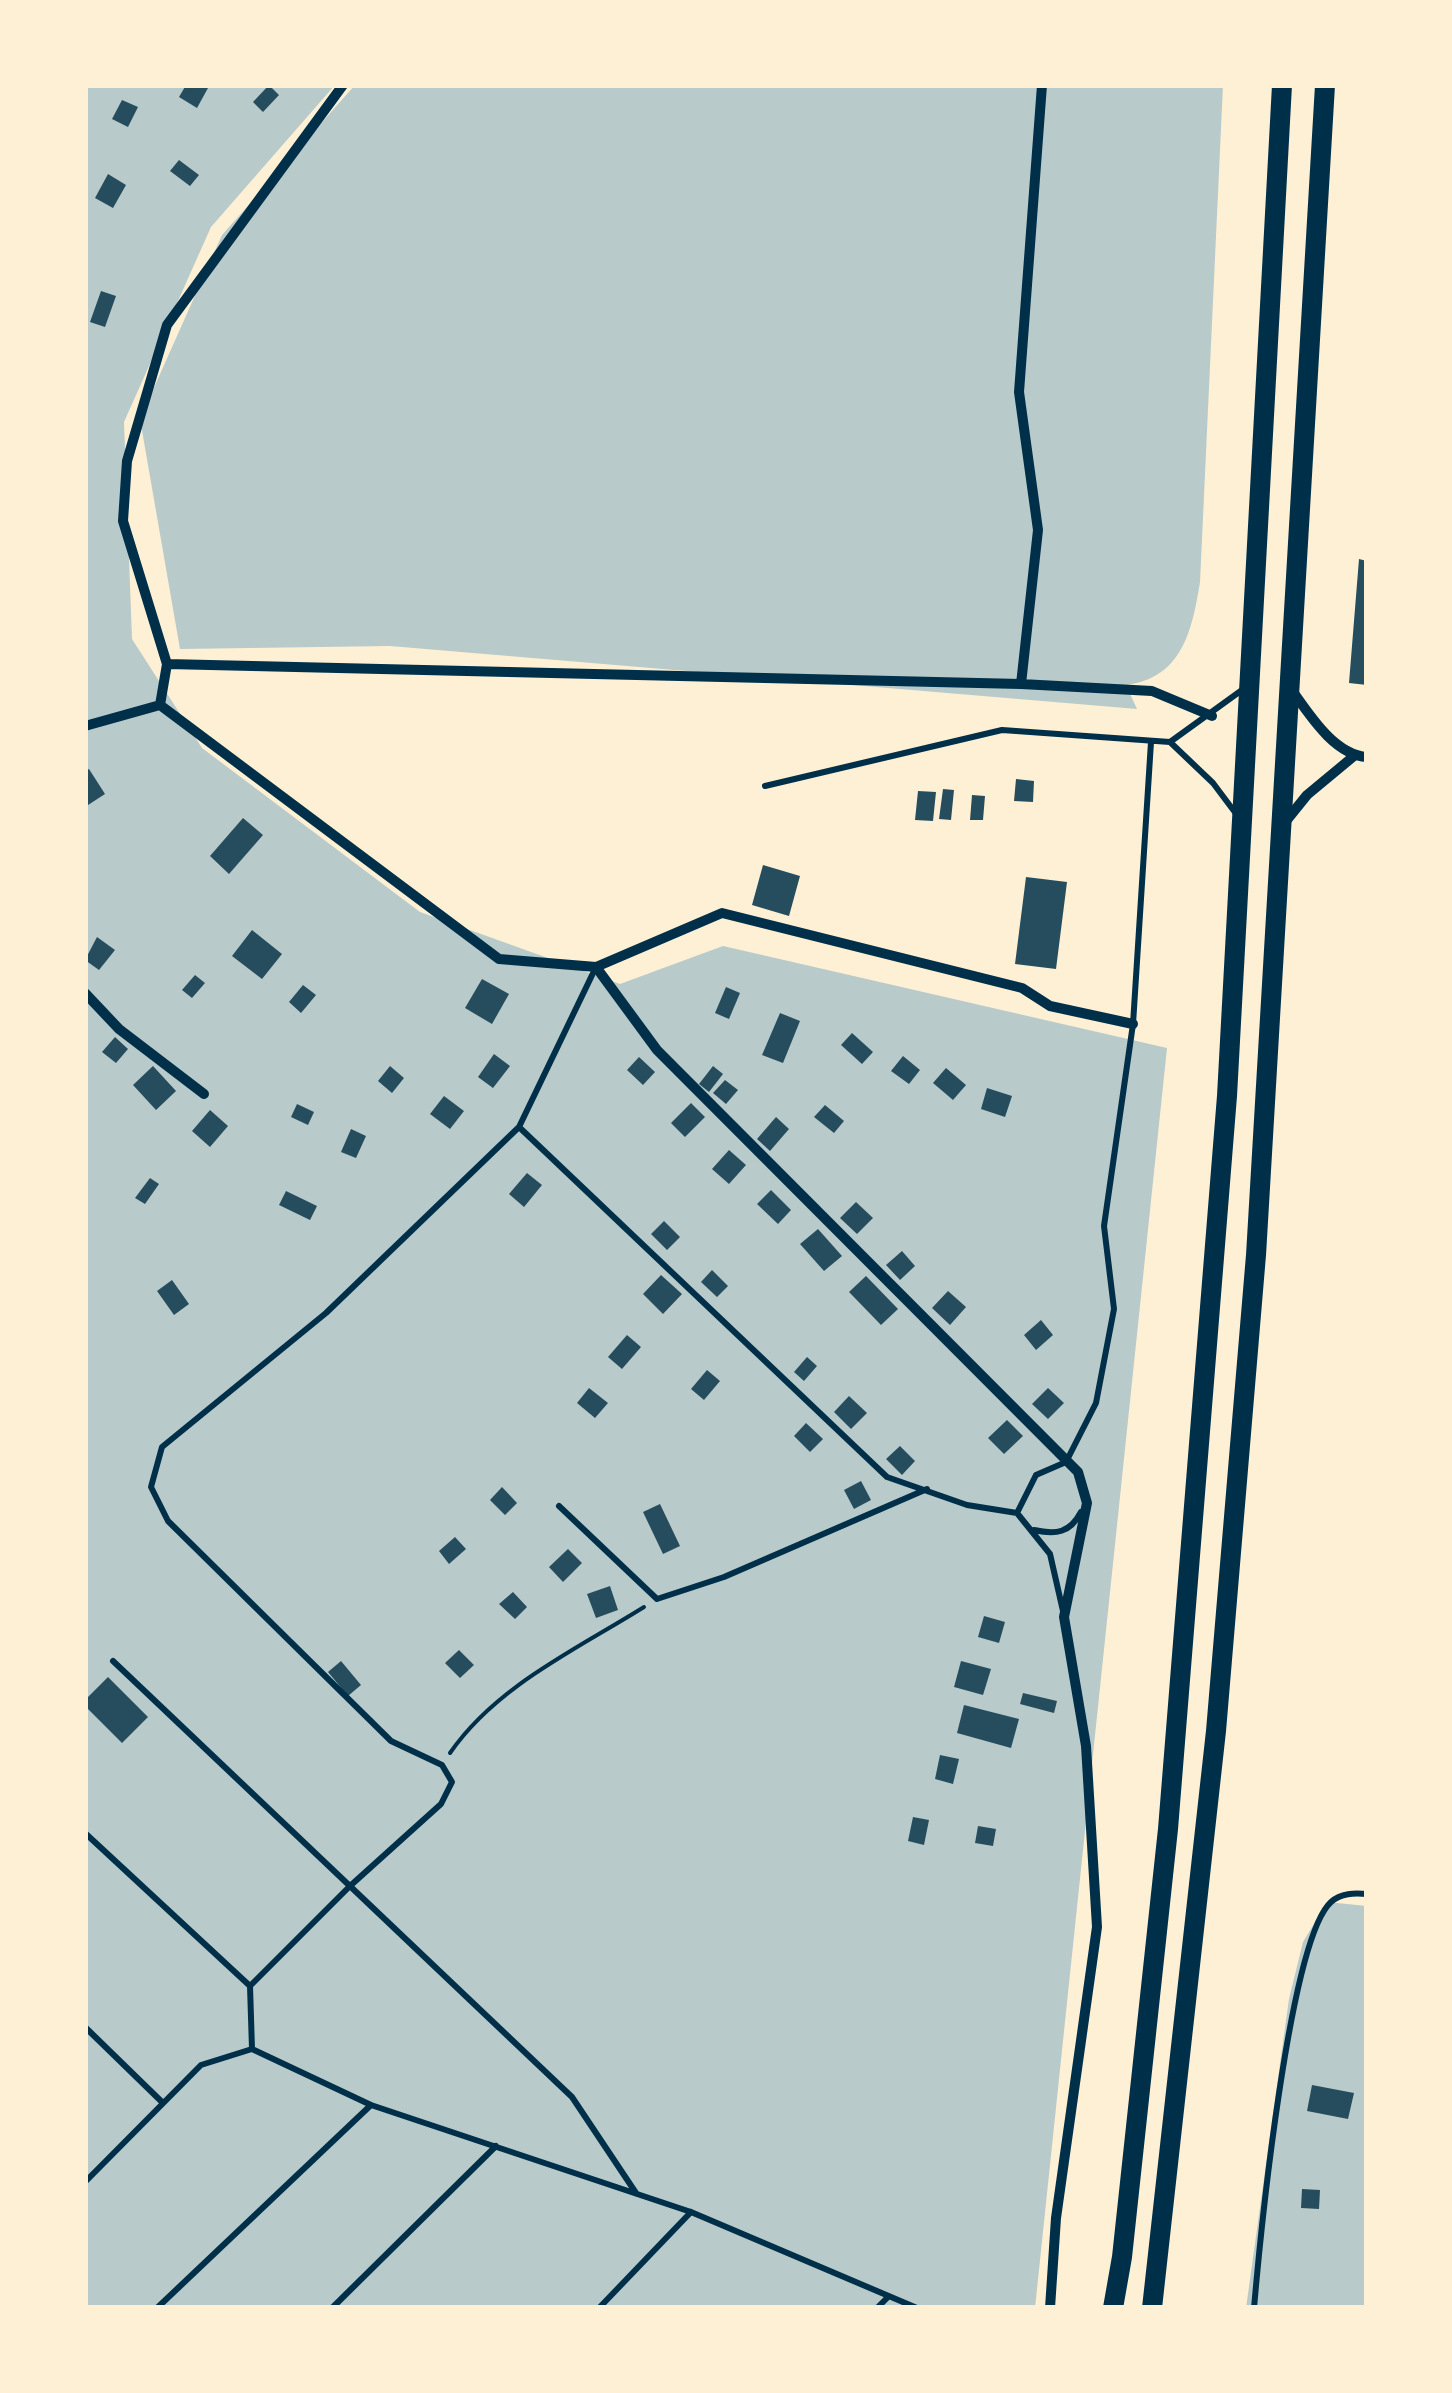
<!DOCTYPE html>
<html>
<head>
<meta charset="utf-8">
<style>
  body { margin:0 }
  #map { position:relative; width:1452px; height:2393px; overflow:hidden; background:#fdf0d5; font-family:"Alegreya Sans",sans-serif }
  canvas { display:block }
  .frame { position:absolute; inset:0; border:88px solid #fdf0d5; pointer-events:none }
</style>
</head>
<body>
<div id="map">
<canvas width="1452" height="2393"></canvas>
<div class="frame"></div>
</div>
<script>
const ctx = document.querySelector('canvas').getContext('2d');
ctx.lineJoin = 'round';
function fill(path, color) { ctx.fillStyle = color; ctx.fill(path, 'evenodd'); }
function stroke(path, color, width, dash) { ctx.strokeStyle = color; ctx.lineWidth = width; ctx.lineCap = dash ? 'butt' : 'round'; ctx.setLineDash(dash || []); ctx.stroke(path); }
const green = new Path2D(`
  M85,85H335L211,227L124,422L132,639L202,748L420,912L620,984L723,946L1167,1048L1035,2308H85Z
  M355,85H1223L1200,582C1192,631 1182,678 1126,685L1137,709L390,646L180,649L140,419L222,235Z
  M1327,1902L1367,1906V2308H1246L1289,1999L1303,1942Z`);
const building = new Path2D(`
  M186,85L208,88L197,108L179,97Z
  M269,85L279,95L263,112L253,102Z
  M122,100L138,107L128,127L112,119Z
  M179,160L199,175L190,186L170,171Z
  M108,174L126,185L113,208L95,198Z
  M101,291L116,296L105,327L90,322Z
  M1359,559L1367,561V685L1349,683Z
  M89,769L105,794L85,807V771Z
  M1016,779L1034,781L1033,802L1014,801Z
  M943,789L954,790L951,820L939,819Z
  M918,791L936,792L933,821L915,820Z
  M972,795L985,796L983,820H970Z
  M243,818L263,835L229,874L210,856Z
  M763,865L800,876L789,916L752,905Z
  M1026,877L1067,882L1056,969L1015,964Z
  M252,930L282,954L262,979L232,956Z
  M97,937L115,950L99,970L85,960Z
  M195,975L205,983L192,998L182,990Z
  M482,979L509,994L492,1024L465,1008Z
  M303,985L316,995L301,1013L289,1002Z
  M726,987L740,993L729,1019L715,1013Z
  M780,1013L800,1021L783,1063L762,1055Z
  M852,1033L873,1052L862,1064L841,1045Z
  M115,1037L128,1049L116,1063L102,1052Z
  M494,1054L510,1066L493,1088L478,1077Z
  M903,1056L920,1070L909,1084L891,1071Z
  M639,1057L655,1072L643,1085L627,1070Z
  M153,1066L176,1091L156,1110L133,1085Z
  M390,1066L404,1078L392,1093L378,1081Z
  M713,1066L723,1074L709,1092L699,1084Z
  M946,1068L966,1085L953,1100L933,1083Z
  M725,1080L738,1090L726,1104L713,1093Z
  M987,1088L1012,1096L1005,1117L981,1109Z
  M444,1096L464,1111L450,1129L430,1114Z
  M691,1103L705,1117L685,1137L671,1123Z
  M297,1104L314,1112L308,1125L291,1117Z
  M825,1105L844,1121L834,1133L814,1117Z
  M210,1110L228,1126L210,1147L192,1131Z
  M776,1117L789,1129L770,1151L757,1139Z
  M351,1129L366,1136L356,1158L341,1152Z
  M729,1150L746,1165L729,1184L712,1169Z
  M527,1173L542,1185L524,1207L509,1194Z
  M150,1178L159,1184L145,1204L135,1198Z
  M771,1190L791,1210L778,1224L757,1204Z
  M286,1191L317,1206L310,1220L279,1205Z
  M856,1202L873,1218L857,1234L840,1218Z
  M664,1221L680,1237L667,1250L651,1234Z
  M818,1229L842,1256L824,1271L800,1244Z
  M902,1251L915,1266L900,1280L886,1265Z
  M712,1270L728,1286L717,1297L701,1282Z
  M661,1275L682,1294L663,1314L643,1294Z
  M866,1276L898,1309L881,1325L849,1292Z
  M172,1280L189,1304L174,1315L157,1291Z
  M948,1291L966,1307L950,1325L932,1308Z
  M1041,1320L1053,1335L1036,1350L1024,1335Z
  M627,1335L641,1347L622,1369L608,1357Z
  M807,1357L817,1366L804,1381L794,1372Z
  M707,1370L720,1381L704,1400L691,1389Z
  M589,1388L608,1403L595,1418L577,1403Z
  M1048,1388L1064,1403L1048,1419L1032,1404Z
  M849,1396L867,1413L851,1429L834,1412Z
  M1007,1420L1023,1436L1004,1454L988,1438Z
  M806,1423L823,1439L810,1452L794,1436Z
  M900,1446L915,1461L902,1475L886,1459Z
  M861,1481L871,1500L854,1509L844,1490Z
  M502,1487L517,1503L505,1515L490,1500Z
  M660,1504L680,1546L663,1554L643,1512Z
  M455,1537L466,1549L449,1564L439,1551Z
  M568,1549L582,1563L563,1582L549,1567Z
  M610,1586L618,1610L596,1618L587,1594Z
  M513,1592L527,1607L515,1619L499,1604Z
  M984,1616L1005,1622L999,1643L978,1637Z
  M459,1650L474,1665L460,1678L445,1663Z
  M341,1661L361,1685L348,1696L328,1672Z
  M961,1661L991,1669L983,1695L954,1687Z
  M108,1677L148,1717L122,1743L85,1706V1700Z
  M1023,1693L1057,1701L1054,1713L1020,1704Z
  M964,1705L1019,1719L1011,1748L957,1733Z
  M940,1755L959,1759L953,1784L935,1779Z
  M913,1817L929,1820L924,1845L908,1841Z
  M978,1826L996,1829L993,1846L975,1843Z
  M1312,2085L1354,2093L1348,2119L1307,2111Z
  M1302,2189L1320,2190L1319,2209L1301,2208Z`);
const path = new Path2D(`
  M450,1753C496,1686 577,1649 644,1607`);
const service = new Path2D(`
  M1170,742L1242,690
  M765,786L1002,730L1170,742L1213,783L1237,815
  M519,1127L887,1477L967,1505L1017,1513L1050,1554L1063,1611
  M559,1506L657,1599L724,1577L927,1489
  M1017,1513L1036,1475L1066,1462L1096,1403L1114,1309L1104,1226L1133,1024L1151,742
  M1034,1530C1056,1535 1070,1533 1081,1512
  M113,1661L572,2097L636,2193
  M85,1833L250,1986
  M85,2027L163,2103
  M252,2049L250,1986L350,1886L441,1804L452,1782L442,1765L391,1741L168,1521L151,1487L162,1447L326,1313L519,1127L595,969
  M85,2182L201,2065L252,2049L371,2105L691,2212L917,2308
  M157,2308L371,2105
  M332,2308L496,2146
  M599,2308L691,2212
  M877,2308L888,2297
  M1254,2308C1260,2239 1289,1940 1331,1902C1341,1893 1354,1893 1367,1894`);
const minor = new Path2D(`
  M167,664L1021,684L1152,691L1212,716
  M1021,684L1038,530L1019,392L1042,85
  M1291,689C1309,714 1334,755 1367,757
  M160,705L167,664L123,521L127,461L167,325L343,85
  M85,726L160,705L499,959L596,967L657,1050L1078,1472L1087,1503L1064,1617L1086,1746L1097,1927L1056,2218L1050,2308
  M1286,821L1307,795L1354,756
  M596,967L722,913L1022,988L1050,1006L1133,1024
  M85,993L119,1029L204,1094`);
const primary = new Path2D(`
  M1113,2308L1122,2257L1168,1829L1227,1096L1282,85
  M1152,2308L1216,1731L1256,1255L1325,85`);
fill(green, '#b9caca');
fill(building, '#264d5e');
stroke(path, '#003049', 4);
stroke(service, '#003049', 6);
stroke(minor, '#003049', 10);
stroke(primary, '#003049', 20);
</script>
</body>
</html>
